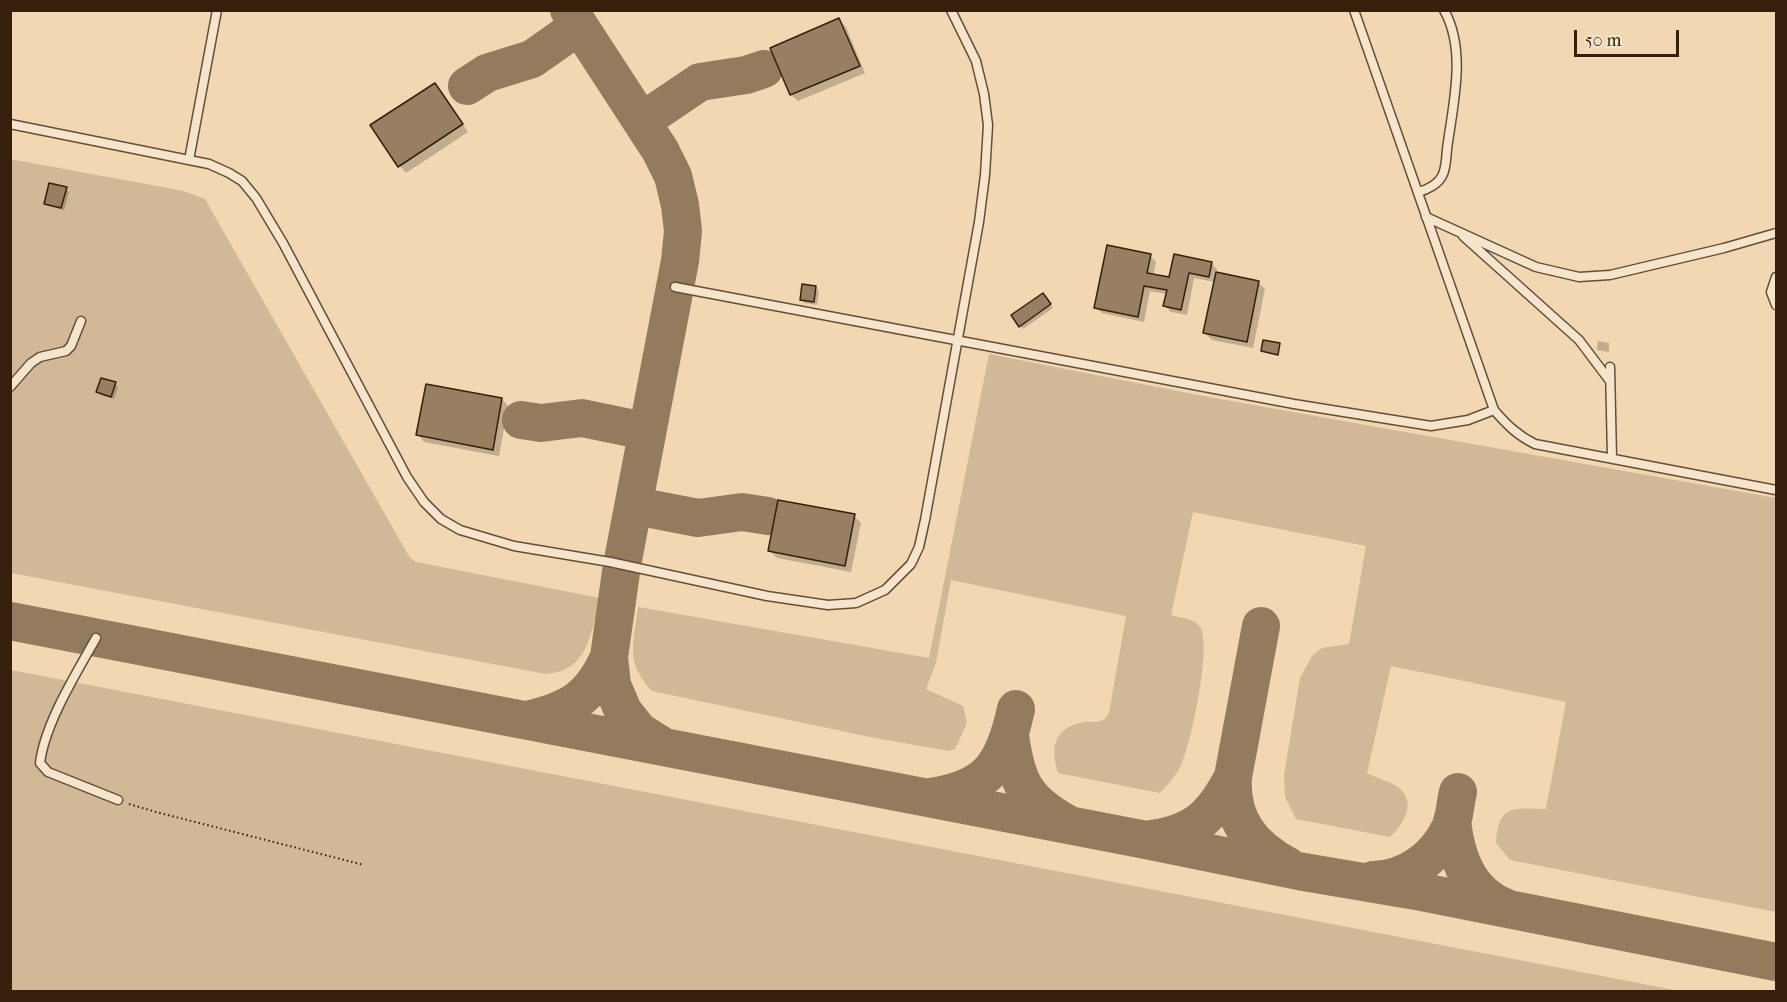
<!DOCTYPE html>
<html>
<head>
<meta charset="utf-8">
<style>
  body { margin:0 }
  #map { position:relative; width:1787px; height:1002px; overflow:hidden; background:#f1d7b2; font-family:"IM FELL French Canon",serif }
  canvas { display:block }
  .frame { position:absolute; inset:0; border:12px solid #371f0b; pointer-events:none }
  .scale { position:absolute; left:1574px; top:30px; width:105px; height:27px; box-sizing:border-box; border:3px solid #371f0b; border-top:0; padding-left:8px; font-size:18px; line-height:21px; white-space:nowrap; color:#371f0b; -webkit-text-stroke:4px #f6e5cd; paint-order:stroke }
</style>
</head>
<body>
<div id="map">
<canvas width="1787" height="1002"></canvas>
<div class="frame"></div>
<div class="scale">50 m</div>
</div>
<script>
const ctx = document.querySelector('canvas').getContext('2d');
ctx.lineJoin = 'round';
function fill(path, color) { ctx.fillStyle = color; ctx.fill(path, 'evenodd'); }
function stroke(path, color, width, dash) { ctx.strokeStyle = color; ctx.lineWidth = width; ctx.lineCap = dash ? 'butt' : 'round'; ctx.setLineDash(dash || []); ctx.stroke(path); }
const green = new Path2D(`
  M10,159L184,191L205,199L410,558L416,562L600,598C591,632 589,671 546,674L11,573Z
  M989,354L1203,396L1776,498V912L1510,860L1496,843C1498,804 1514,808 1546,809L1566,702L1391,666L1367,773C1376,778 1390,781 1398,787C1418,803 1403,824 1390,837L1296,819L1285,797L1284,775L1300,678L1312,656L1322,648L1349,644L1366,546L1193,512L1171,615C1180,618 1194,618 1200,627C1212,645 1191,746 1180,767C1175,777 1167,785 1160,793L1058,773C1050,746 1054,728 1084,722C1089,721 1098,723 1103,720C1106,719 1107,715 1109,713L1126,616L951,580L936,663L926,689L963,706L967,723L955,749L949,751L870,737L652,691C624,661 634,644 638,607L929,658Z
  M11,670L1680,991H11Z`);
const shadow = new Path2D(`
  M839,20L846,27L865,73L798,101L791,95L772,48Z
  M435,85L441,91L468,132L406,173L400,166L373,126Z
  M66,189L69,192L64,210L49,206L46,203Z
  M1150,256L1156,262L1153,276L1170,279L1211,263L1217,269L1216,273L1258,282L1265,289L1253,348L1212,340L1205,333L1215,282L1194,278L1187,315L1171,312L1165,306L1167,294L1150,291L1144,322L1102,313L1096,307Z
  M816,288L819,291L817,305L804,303L801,300Z
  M1045,298L1053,308L1023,329L1020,326Z
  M1598,341L1609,343V352L1597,350Z
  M115,384L118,387L114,399L101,395L98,392Z
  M502,399L508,406L499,456L424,442L418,435Z
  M854,516L861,523L851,572L777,558L770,551Z`);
const taxiway = new Path2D(`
  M569,10L660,150L673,176L680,205L683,231L680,261L622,565L609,657L612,685L623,711L639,731L661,745
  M467,86L487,73L532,59L569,33
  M654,113L700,82L746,75L764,69
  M521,420L541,423L582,418L635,429L645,439L648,424L644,425
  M646,508L698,518L742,512L768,516
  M10,621L1146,840L1298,871L1422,892L1776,962
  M1261,626L1233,777C1230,820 1252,847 1288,866
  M527,720C570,710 591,698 609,657
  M1010,735C1016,780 1024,800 1066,823
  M929,797C989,789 1004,764 1016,709
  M1452,821C1456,858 1469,894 1507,908
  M1151,839C1195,833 1213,816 1233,777
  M1373,880C1406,880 1436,858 1450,828C1455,818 1455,803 1458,792`);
const building = new Path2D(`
  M839,18L860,66L790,95L770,48Z
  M435,83L463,124L398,167L370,125Z
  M49,183L67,187L61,208L44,204Z
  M1107,245L1151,254L1147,273L1169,277L1174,254L1212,262L1209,277L1189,273L1181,310L1163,306L1167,290L1144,286L1138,317L1094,308Z
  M1216,272L1259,281L1247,342L1203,333Z
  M802,284L816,286L814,302L800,300Z
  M1043,293L1051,304L1019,327L1011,315Z
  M1263,340L1280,343L1278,355L1261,351Z
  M101,378L116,382L111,397L96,392Z
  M426,384L502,398L493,450L416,435Z
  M778,500L855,514L845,566L768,551Z`);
const path = new Path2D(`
  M129,804L156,812L364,865`);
const service = new Path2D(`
  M1354,10L1494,410C1507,425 1517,435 1535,444L1776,490
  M10,124L189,160L209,164L229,173L242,181L256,198L283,243L407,477L424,502L441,519L460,530L514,546L610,562L767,596L828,605L856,603L885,590L911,564L919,547L925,520L979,222L985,175L988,125L984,94L976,61L951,10
  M189,160L217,10
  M1418,192C1427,190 1439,184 1443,174C1447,165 1446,152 1448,142C1454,100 1466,49 1444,10
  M1426,217L1536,267L1579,277L1610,275L1724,248L1776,233
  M1463,236L1579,340L1610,381
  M1776,277L1771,292L1776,305
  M675,287L1294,404L1431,426L1468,420L1494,410
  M1610,367L1612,458
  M10,387L31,363L40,357L66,351L71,346L81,321
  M96,638C76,674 45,723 40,763L48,772L118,800`);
fill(green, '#d1b896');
fill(shadow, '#0003');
stroke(taxiway, '#947b5e', 38);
fill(building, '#987f62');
stroke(building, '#371f0b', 1.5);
stroke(service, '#664d35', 11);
stroke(path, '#371f0b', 2, [1.5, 3]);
stroke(service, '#f6e5cd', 8);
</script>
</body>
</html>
